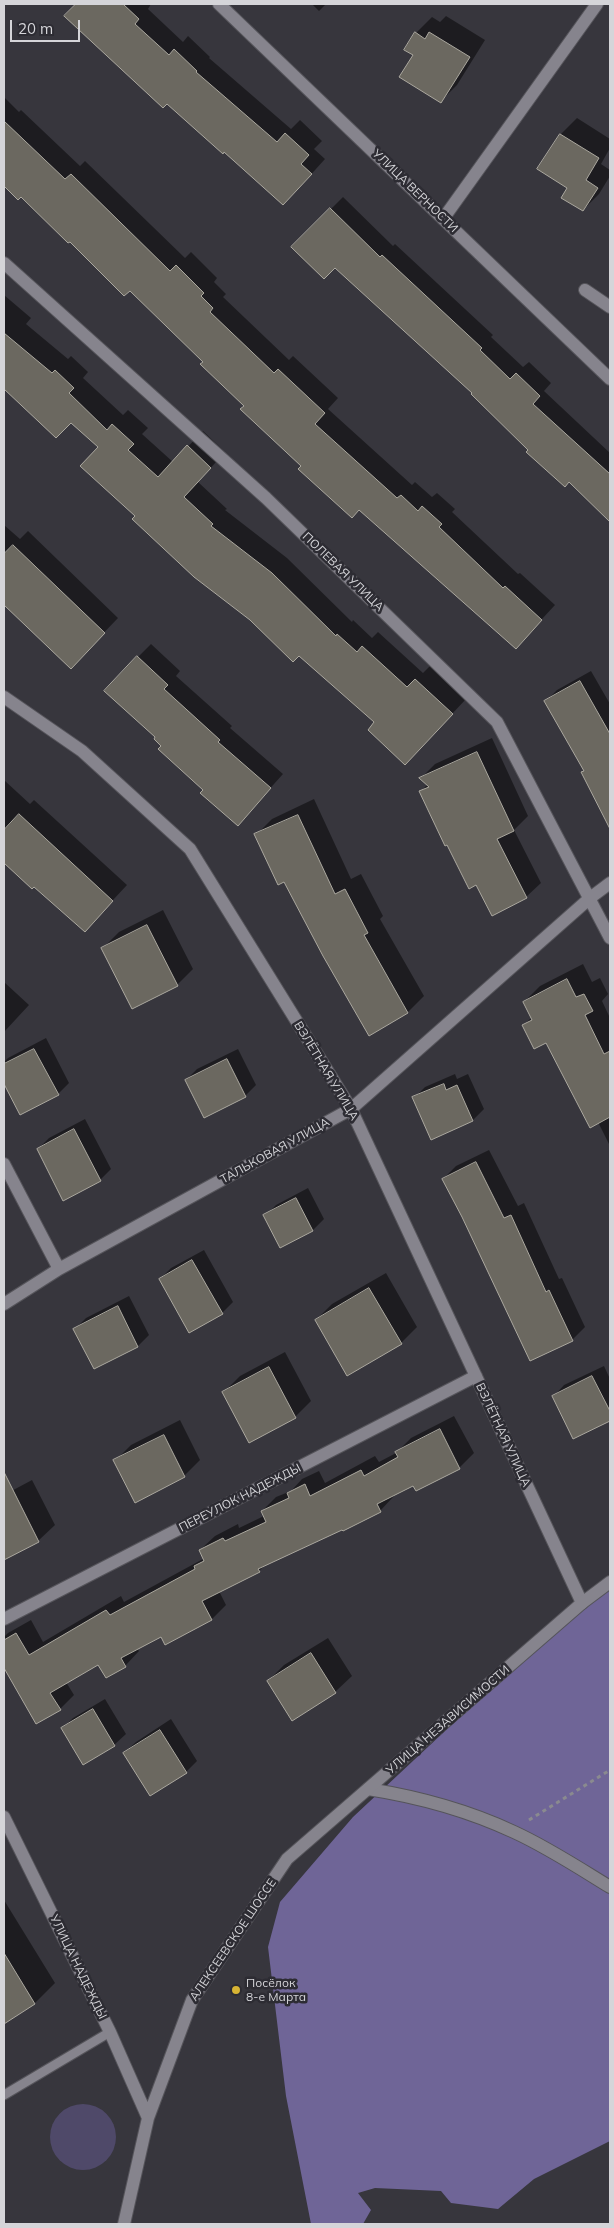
<!DOCTYPE html>
<html>
<head>
<meta charset="utf-8">
<style>
  body { margin:0 }
  #map { position:relative; width:614px; height:2228px; overflow:hidden; background:#37363d; font-family:Mulish,sans-serif }
  canvas { display:block }
  .frame { position:absolute; inset:0; border:5px solid #d5d5d9; pointer-events:none }
  .scale { position:absolute; left:10px; top:20px; width:70px; height:22px; box-sizing:border-box; border:2px solid #d5d5d9; border-top:0; padding-left:6px; font-size:15px; line-height:18px; white-space:nowrap; color:#d5d5d9; -webkit-text-stroke:4px #2d2c33; paint-order:stroke }
</style>
</head>
<body>
<div id="map">
<canvas width="614" height="2228"></canvas>
<div class="frame"></div>
<div class="scale">20 m</div>
</div>
<script>
const ctx = document.querySelector('canvas').getContext('2d');
ctx.lineJoin = 'round';
function fill(path, color) { ctx.fillStyle = color; ctx.fill(path, 'evenodd'); }
function stroke(path, color, width, dash) { ctx.strokeStyle = color; ctx.lineWidth = width; ctx.lineCap = dash ? 'butt' : 'round'; ctx.setLineDash(dash || []); ctx.stroke(path); }
function write(font, color, halo, rows, align = 'center') {
  ctx.font = font + ' Mulish,sans-serif'; ctx.lineWidth = 5; ctx.setLineDash([]); ctx.textBaseline = 'middle'; ctx.strokeStyle = halo; ctx.fillStyle = color; for (const [text, x, y, turn = 0] of rows) {
    ctx.save(); ctx.translate(x, y); ctx.rotate((+turn || 0) * Math.PI / 180); ctx.textAlign = isNaN(turn) ? turn : align; if (halo) ctx.strokeText(text, 0, 0); ctx.fillText(text, 0, 0); ctx.restore();
  }
}
const green = new Path2D(`
  M50 2137a33 33 0 1 1 66 0a33 33 0 1 1-66 0Z`);
const forest = new Path2D(`
  M610,1582V2141L534,2179L498,2209L451,2203L441,2191L375,2188L358,2193L371,2210L363,2224H311L286,2096L268,1947L280,1902L353,1817L582,1603Z`);
const shadow = new Path2D(`
  M78,4H151L148,9L183,42L188,36L210,57L209,58L291,129L300,120L322,141L314,149L325,159L297,190L224,150L66,16Z
  M312,4H326L319,11Z
  M446,16L485,40L457,85L441,101L414,55L416,33L432,17L440,22Z
  M4,97L19,112L21,110L80,166L85,161L185,258L191,252L217,278L214,282L226,294L223,297L289,360L293,356L338,398L328,409L412,485L415,482L432,497L437,493L455,509L452,512L518,574L520,573L555,605L529,633L303,466L204,362L130,289L70,240L21,195L18,198L4,185Z
  M577,118L610,139V148L601,164L610,170V176L599,194L583,210L569,188L539,169L561,134Z
  M343,197L393,246L395,244L493,335L491,337L523,367L529,362L551,383L544,391L610,453V521L569,481L530,450L474,393L335,266L293,247Z
  M4,295L31,318L26,324L68,359L71,356L88,372L83,378L123,415L128,410L148,428L142,434L173,462L203,431L225,452L198,482L227,509L225,510L287,558L352,622L353,620L372,638L378,632L423,673L431,665L467,698L420,748L376,722L299,654L251,619L137,516L99,447L71,421L26,402L4,384Z
  M4,525L20,539L28,531L118,618L71,667L4,603Z
  M151,644L180,671L176,676L232,726L230,728L283,774L238,824L163,746L138,657Z
  M591,671L610,704V809L603,813L582,772L585,770L546,701L557,690Z
  M492,738L528,816L514,830L541,883L526,897L477,884L421,791L428,784L421,778L435,764Z
  M4,780L30,804L34,800L127,885L85,930L34,885L32,887L4,861Z
  M314,799L351,879L361,874L383,916L380,919L424,996L408,1012L285,880L256,835L272,819Z
  M163,910L193,969L177,985L103,948L119,932Z
  M583,964L592,982L600,978L608,994L602,1001L610,1018V1146L598,1122L546,1041L524,1025L532,1017L524,1002L540,986Z
  M4,982L29,1005L4,1032Z
  M46,1038L69,1083L58,1094L20,1114L4,1081V1062L8,1058Z
  M238,1049L256,1085L245,1096L204,1116L186,1080L197,1069Z
  M455,1074L457,1079L468,1074L484,1109L473,1120L414,1098L425,1087Z
  M85,1119L111,1169L100,1180L38,1149L49,1138Z
  M489,1150L518,1206L524,1203L559,1279L562,1278L585,1327L572,1340L443,1179L456,1166Z
  M308,1188L324,1219L313,1230L281,1247L265,1216L276,1205Z
  M204,1250L233,1302L222,1313L160,1279L171,1268Z
  M386,1273L417,1327L401,1343L316,1320L332,1304Z
  M129,1296L149,1335L138,1346L94,1368L75,1329L86,1318Z
  M285,1352L311,1401L295,1417L224,1392L240,1376Z
  M604,1366L610,1379V1419L574,1437L553,1397L564,1385Z
  M454,1416L474,1453L459,1468L416,1490L413,1484L393,1494L394,1496L380,1511L266,1564L259,1571L219,1591L226,1605L212,1619L165,1643L161,1635L137,1648L139,1651L125,1666L98,1663L66,1682L74,1695L60,1709L37,1723L4,1665V1637L8,1633L31,1620L43,1642L121,1596L124,1602L203,1559L200,1550L215,1536L238,1524L239,1528L264,1516L262,1511L276,1497L291,1491L302,1479L319,1471L325,1483L375,1456L379,1462L396,1453L411,1438Z
  M180,1420L200,1460L184,1476L115,1461L131,1445Z
  M32,1480L55,1525L38,1541L4,1558V1495Z
  M328,1638L352,1676L335,1692L268,1681L284,1665Z
  M105,1699L126,1734L114,1745L83,1763L62,1729L73,1718Z
  M171,1719L197,1761L186,1772L124,1753L136,1742Z
  M4,1900L55,1983L35,2003L4,2022Z`);
const building = new Path2D(`
  M76,4H123L139,19L135,24L169,55L174,49L197,71L196,72L277,142L285,133L309,155L301,164L312,174L283,205L224,152L223,154L167,104L163,108L64,16Z
  M415,32L425,39L429,32L470,57L441,103L399,77L413,55L404,50Z
  M4,121L65,179L71,174L170,271L176,265L204,293L201,296L213,308L210,312L274,373L278,369L325,413L315,424L397,498L401,495L418,511L422,506L442,524L439,527L503,588L505,586L542,620L516,649L359,510L352,518L298,469L301,466L240,409L244,406L200,364L203,362L130,291L124,296L70,242L68,243L21,197L18,200L4,186Z
  M560,134L599,158L586,180L598,188L583,211L561,198L567,188L537,169Z
  M330,208L380,257L382,255L482,348L480,350L510,379L516,373L540,396L533,404L610,474V522L569,482L565,487L526,452L528,450L471,394L472,393L335,268L324,279L291,247Z
  M4,333L52,373L55,370L74,388L69,393L107,430L112,424L134,444L128,450L158,477L187,445L211,468L184,497L213,524L211,526L272,573L336,636L337,634L357,652L362,646L407,687L415,679L453,714L405,765L368,730L374,722L299,656L293,662L250,620L194,577L132,519L135,516L80,466L98,447L71,423L56,438L4,389Z
  M13,545L105,633L71,669L4,605V554Z
  M137,656L168,685L164,689L220,740L218,742L271,788L238,826L200,793L203,790L158,749L161,746L154,739L155,737L104,691Z
  M580,681L610,734V829L581,772L584,771L544,701Z
  M477,752L514,831L497,839L527,898L492,916L476,885L469,889L447,845L445,846L419,791L429,787L419,778Z
  M19,814L113,901L85,932L34,887L32,889L4,863V830Z
  M298,815L335,894L345,889L368,933L364,935L408,1013L369,1036L323,956L284,882L278,885L254,834Z
  M147,925L178,986L132,1009L101,948Z
  M567,979L576,997L584,994L593,1011L585,1015L604,1054L610,1051V1117L590,1128L546,1043L534,1049L522,1025L532,1020L523,1002Z
  M34,1049L59,1095L20,1115L4,1084V1064Z
  M227,1059L246,1097L204,1118L185,1080Z
  M444,1084L446,1090L457,1085L473,1121L431,1140L412,1097Z
  M74,1129L101,1181L63,1201L37,1149Z
  M476,1162L504,1218L511,1215L546,1292L549,1290L573,1341L530,1361L462,1217L442,1179Z
  M296,1198L313,1231L280,1248L263,1215Z
  M192,1260L223,1314L189,1333L159,1279Z
  M369,1288L402,1344L347,1376L315,1320Z
  M118,1306L138,1347L94,1369L73,1329Z
  M269,1367L296,1418L249,1443L222,1392Z
  M592,1376L610,1411V1421L573,1439L552,1396Z
  M440,1429L460,1469L416,1491L413,1486L377,1504L381,1512L343,1531L342,1530L258,1569L260,1572L202,1601L212,1620L165,1645L161,1637L121,1658L126,1667L106,1678L98,1665L50,1693L61,1710L36,1724L4,1668V1640L16,1633L29,1655L106,1610L110,1615L195,1569L194,1566L204,1561L199,1550L223,1538L225,1541L266,1522L261,1511L289,1498L287,1493L305,1484L310,1496L361,1470L364,1476L398,1457L395,1452Z
  M164,1435L185,1477L135,1503L113,1460Z
  M4,1472L39,1542L4,1560Z
  M311,1653L336,1693L292,1721L267,1681Z
  M93,1709L115,1746L83,1765L61,1728Z
  M160,1730L187,1773L150,1796L123,1753Z
  M4,1953L35,2004L4,2024Z`);
const path = new Path2D(`
  M529,1820L610,1770`);
const lane = new Path2D(`
  M4,2095L110,2032`);
const street = new Path2D(`
  M219,4L610,379
  M443,219L597,4
  M4,263L266,498L497,722L610,938
  M585,290L610,307
  M4,697L82,751L190,849L351,1109L582,1603
  M4,1164L59,1269
  M4,1304L59,1269L351,1109L590,898L610,883
  M4,1619L476,1376
  M368,1789C419,1797 467,1810 514,1832C547,1847 579,1868 610,1887`);
const secondary = new Path2D(`
  M4,1817L110,2032L148,2118
  M124,2224L148,2118L192,2000L287,1859L582,1603L610,1582`);
const markers = [
  [236,1990,5,"#d7b434"]
];
const streetNames = [
  ["УЛИЦА ВЕРНОСТИ",415,191,44],
  ["ПОЛЕВАЯ УЛИЦА",343,572,44],
  ["ВЗЛЁТНАЯ УЛИЦА",326,1071,59],
  ["ТАЛЬКОВАЯ УЛИЦА",275,1151,-29],
  ["ВЗЛЁТНАЯ УЛИЦА",503,1435,65],
  ["ПЕРЕУЛОК НАДЕЖДЫ",240,1498,-27],
  ["УЛИЦА НЕЗАВИСИМОСТИ",448,1720,-41],
  ["АЛЕКСЕЕВСКОЕ ШОССЕ",233,1940,-56],
  ["УЛИЦА НАДЕЖДЫ",78,1967,64]
];
const poiNames = [
  ["Посёлок",246,1983],
  ["8-е Марта",246,1997]
];
fill(green, '#4f4969');
fill(forest, '#6f6597');
fill(shadow, '#0007');
fill(building, '#6b6860');
stroke(building, '#aba89f', 1);
stroke(lane, '#55545a', 11);
stroke(street, '#55545a', 14);
stroke(secondary, '#55545a', 14);
stroke(path, '#8a8a8f', 3, [4, 4]);
stroke(lane, '#86848d', 9);
stroke(street, '#86848d', 12);
stroke(secondary, '#86848d', 12);
for (const [x, y, r, color] of markers) { const dot = new Path2D(); dot.arc(x, y, r, 0, 2 * Math.PI); ctx.fillStyle = color; ctx.fill(dot); stroke(dot, '#2d2c33', 2); }
write('12px', '#d5d5d9', '#2d2c33', streetNames);
write('12px', '#d5d5d9', '#2d2c33', poiNames, 'left');
</script>
</body>
</html>
